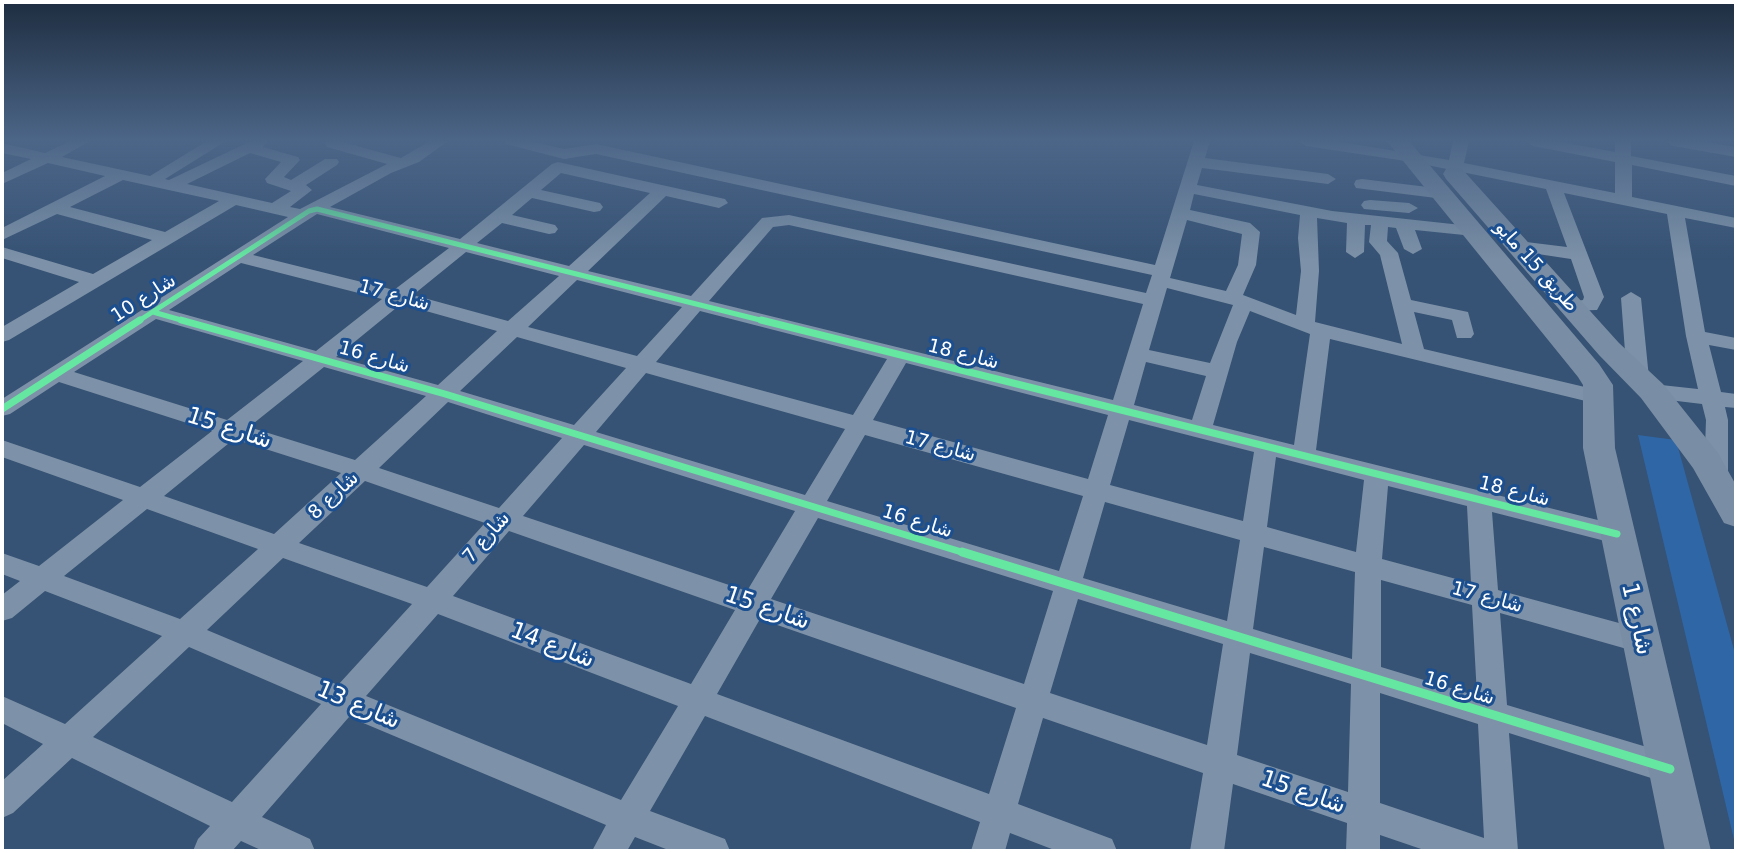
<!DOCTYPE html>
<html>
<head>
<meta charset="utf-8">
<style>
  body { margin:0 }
  #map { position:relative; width:1738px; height:853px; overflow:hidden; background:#365274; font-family:"DejaVu Sans",sans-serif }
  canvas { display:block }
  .frame { position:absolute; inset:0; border:4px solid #fff; pointer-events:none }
</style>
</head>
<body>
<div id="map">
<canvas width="1738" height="853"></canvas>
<div class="frame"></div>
</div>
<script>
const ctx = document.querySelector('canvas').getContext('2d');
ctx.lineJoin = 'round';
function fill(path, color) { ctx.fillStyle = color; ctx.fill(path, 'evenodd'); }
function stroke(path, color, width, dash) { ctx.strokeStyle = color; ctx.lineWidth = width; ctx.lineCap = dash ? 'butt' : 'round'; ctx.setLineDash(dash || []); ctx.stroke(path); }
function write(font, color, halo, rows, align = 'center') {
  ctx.font = font + ' "DejaVu Sans",Vazirmatn,sans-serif'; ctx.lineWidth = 6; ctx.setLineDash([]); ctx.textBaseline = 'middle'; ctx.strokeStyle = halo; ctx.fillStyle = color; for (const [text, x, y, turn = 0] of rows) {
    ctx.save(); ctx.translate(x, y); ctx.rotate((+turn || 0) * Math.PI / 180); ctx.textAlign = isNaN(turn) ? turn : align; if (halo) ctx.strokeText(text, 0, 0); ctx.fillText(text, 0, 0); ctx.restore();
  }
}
const green = new Path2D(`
  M1638,435L1676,440L1736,657V848Z`);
const street = new Path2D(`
  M70,141H90L62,157L150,176L207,141H226L165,179L169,180L251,141H268L263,147L298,157L300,160L284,177L291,180L325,159H337L339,162L337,165L306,185L312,190L290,207L300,209L387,164L327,147L325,144L327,141H339L401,158L430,141H448L419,162L391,173L330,207L460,239L552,164L558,162L725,199L728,203L719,208L666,196L588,271L691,296L762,218L789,215L1146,293L1152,275L596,154L564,159L506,144L504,141H530L564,149L596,144L1155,265L1194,141H1210L1205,158L1328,174L1336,179L1328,184L1202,168L1197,185L1332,211L1480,227L1483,231L1480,235L1474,236L1415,230L1422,249L1413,254L1404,249L1396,228L1388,227L1387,241L1398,253L1411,300L1468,312L1474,334L1471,338H1457L1452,320L1414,312L1424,349L1606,392L1609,397L1606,402L1598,404L1330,339L1316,450L1626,527L1630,534L1626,541L1617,544L1492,512L1498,590L1641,629L1651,633L1655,641L1651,649L1641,653L1500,613L1507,705L1670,754L1681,759L1686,769L1681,779L1670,784L1509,733L1518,851H1427L1380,835V851H1346L1347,823L1233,784L1224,851H1190L1203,773L1043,718L1018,804L1112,839L1117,851H1057L1010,833L1005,851H971L980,822L705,716L650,811L725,839L730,851H671L635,837L627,851H592L606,825L349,717L262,817L310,839L315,851H263L241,841L232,851H193L198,839L210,826L72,758L13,813L2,818V781L43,744L2,723V696L65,724L162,636L45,591L12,618L2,621V595L20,581L2,574V553L39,566L123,500L2,457V440L140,487L212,431L59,382L10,414L2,416V399L288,217L236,205L9,340L2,342V327L79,282L2,258V247L93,274L152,240L57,214L2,240V228L105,176L48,163L2,184V173L31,159L2,153V143L45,153ZM250,153L281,162L265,179L267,183L291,191L272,203L187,184ZM561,173L650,193L569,266L477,243L502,223L549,234L555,233L558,229L555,225L512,215L532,198L594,212L600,211L603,207L600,203L541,190ZM123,180L219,201L165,232L70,207ZM1194,194L1300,215L1298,238L1301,271L1296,315L1243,295L1256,265L1260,232L1250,223L1190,210ZM317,214L449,248L394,290L253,255ZM1317,218L1347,223L1346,252L1355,258L1364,252L1365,225H1371L1369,242L1380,255L1402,344L1315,322L1319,271ZM1187,220L1242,234L1238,265L1226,291L1170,278ZM789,225L1143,304L1113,400L709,301L773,227ZM466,252L559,276L508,321L413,295ZM241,263L382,299L316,351L169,310ZM577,280L682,307L637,356L528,327ZM1167,288L1233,305L1210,363L1149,350ZM401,304L497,331L438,385L336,357ZM700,311L887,359L853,415L656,362ZM1250,311L1310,334L1294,445L1213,425L1237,342ZM156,319L303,361L227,420L74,372ZM517,337L626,368L574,425L460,391ZM1146,362L1206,376L1192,420L1134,405ZM906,363L1108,415L1088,479L873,420ZM324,367L426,396L355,460L249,427ZM646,373L845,429L805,495L596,432ZM448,402L562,438L499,508L379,468ZM1129,420L1254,452L1243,521L1110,485ZM865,435L1083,496L1059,571L827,501ZM234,439L341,473L274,534L164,496ZM584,445L795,511L747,591L523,516ZM1276,457L1364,480L1356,552L1267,527ZM365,481L485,523L427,587L299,543ZM1388,486L1467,506L1471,583L1382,559ZM1105,502L1240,540L1227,621L1083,578ZM147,509L258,549L180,619L64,576ZM818,518L1053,591L1024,684L771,599ZM509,531L735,610L691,684L453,596ZM1264,547L1355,572L1352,659L1253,629ZM283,558L412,604L338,685L207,630ZM1381,580L1472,605L1477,696L1381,667ZM1078,599L1223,644L1207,745L1050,693ZM438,614L678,706L621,800L366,696ZM760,619L1016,708L989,794L717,694ZM189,647L321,704L232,802L93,737ZM1250,653L1351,684L1348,792L1237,755ZM1380,693L1478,724L1484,838L1380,803Z
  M1298,141H1336L1449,160L1453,141H1469L1464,163L1615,193V162L1533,146L1525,141H1556L1615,152V141H1631V156L1736,176V186L1632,165V197L1736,218V228L1685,218L1705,332L1736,338V350L1709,345L1721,392L1736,394V408L1725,407L1728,420V475L1724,481L1716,484L1708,481L1704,475L1706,420L1702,404L1652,398L1644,396L1641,391L1644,386L1652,384L1698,389L1686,336L1667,214L1564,193L1604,297L1597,310L1565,311L1562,307L1565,303L1583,300L1584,297L1571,259L1518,251L1509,246L1518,241L1567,247L1546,189L1412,162L1306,146Z
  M1665,141H1699L1736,147V157L1673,146Z
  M1362,179L1444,189L1452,194L1444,199L1356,188L1354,184L1356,180Z
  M1370,200L1409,203L1418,208L1409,213L1364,209L1361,205L1364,201Z
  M1631,292L1641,298L1649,378L1646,383H1630L1627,378L1621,298Z`);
const secondary = new Path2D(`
  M1387,141H1409L1599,364L1613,385L1615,448L1711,851H1665L1583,448V385L1578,377Z
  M1454,167L1462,169L1619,343L1663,384L1718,453L1736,485V527L1724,523L1693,468L1641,398L1599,355L1446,179L1443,174L1446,169Z`);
const cyclewayFar2 = new Path2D(`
  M153,312L188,322
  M137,322L309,211L317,209L768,322`);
const cyclewayFar1 = new Path2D(`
  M181,320L445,394L968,554
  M761,320L1617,534
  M2,409L140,320`);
const cycleway = new Path2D(`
  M962,552L1670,769`);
const streetNames = [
  ["طريق 15 مايو",1536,267,48],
  ["شارع 17",394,296,15],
  ["شارع 10",144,299,-33],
  ["شارع 18",963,355,14],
  ["شارع 16",374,358,16],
  ["شارع 17",940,447,15],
  ["شارع 18",1514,492,14],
  ["شارع 8",334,496,-43],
  ["شارع 16",917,522,17],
  ["شارع 7",487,538,-49],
  ["شارع 17",1487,598,15],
  ["شارع 16",1459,689,17]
];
const nearStreetnames = [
  ["شارع 15",229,429,18],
  ["شارع 15",767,609,19],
  ["شارع 1",1636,619,77],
  ["شارع 14",552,646,21],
  ["شارع 13",358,706,23],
  ["شارع 15",1303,793,19]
];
fill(green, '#2f66a5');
fill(street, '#7d92a8');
fill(secondary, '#798da4');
stroke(cyclewayFar2, '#66e7a1', 5);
stroke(cyclewayFar1, '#66e7a1', 7);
stroke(cycleway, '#66e7a1', 9);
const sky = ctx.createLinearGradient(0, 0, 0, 260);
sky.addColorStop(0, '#1e2d40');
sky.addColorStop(0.54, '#4c6688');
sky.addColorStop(1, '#4c668800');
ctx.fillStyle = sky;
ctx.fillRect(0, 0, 1738, 260);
write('19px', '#fff', '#1b4f8f', streetNames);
write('23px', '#fff', '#1b4f8f', nearStreetnames);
</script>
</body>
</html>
